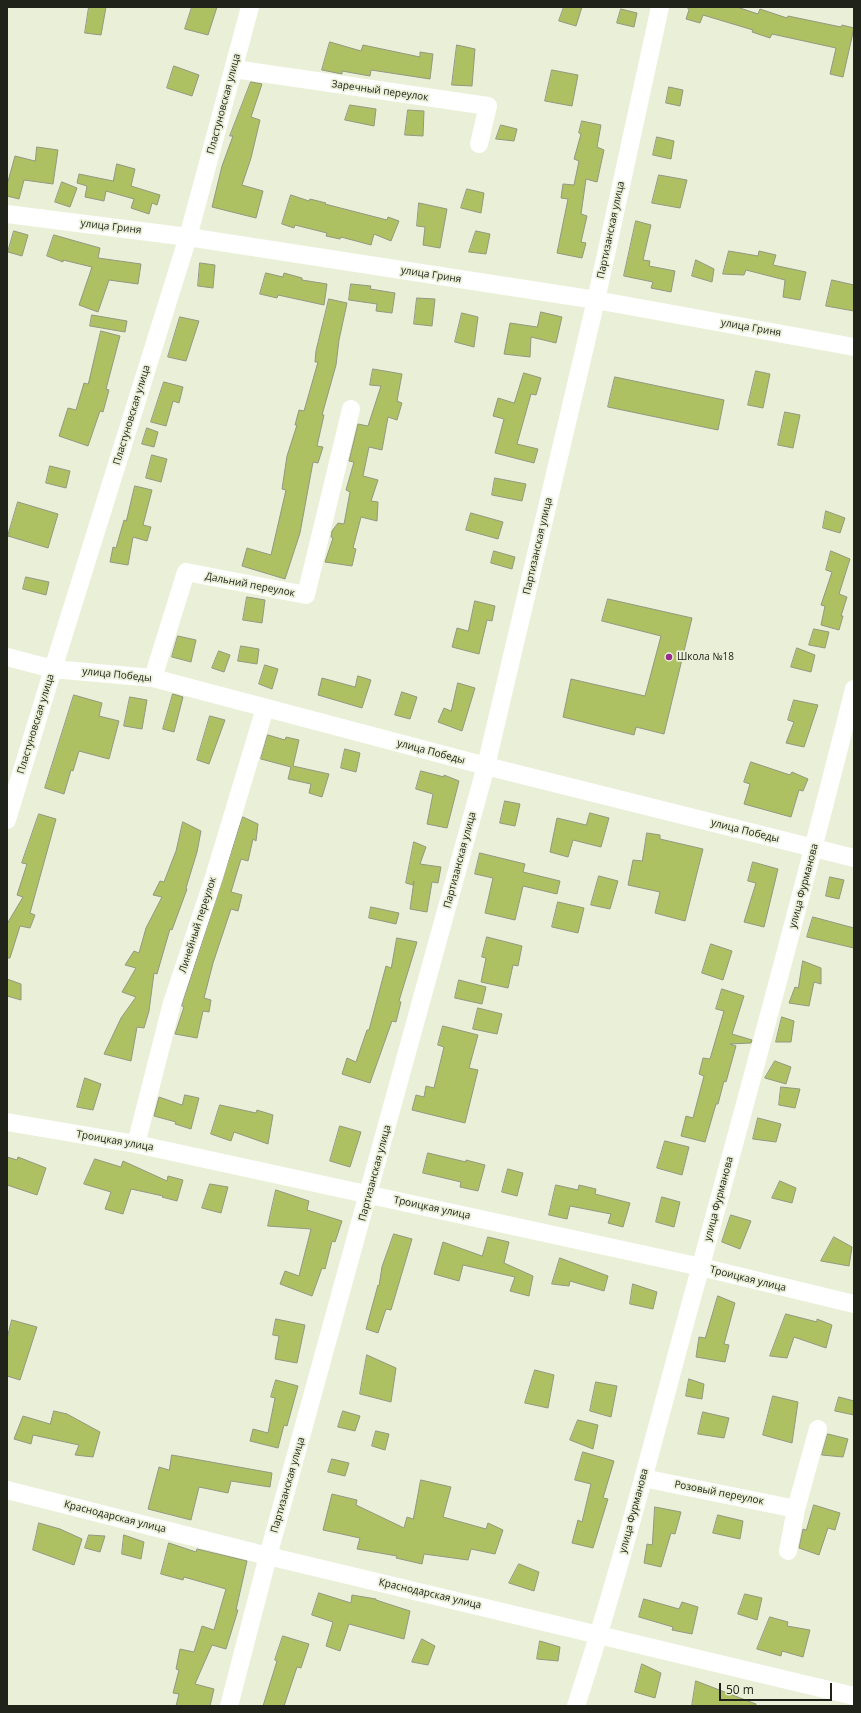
<!DOCTYPE html>
<html>
<head>
<meta charset="utf-8">
<style>
  body { margin:0 }
  #map { position:relative; width:861px; height:1713px; overflow:hidden; background:#eaf0d7; font-family:"Open Sans",sans-serif }
  canvas { display:block }
  .frame { position:absolute; inset:0; border:8px solid #20231a; pointer-events:none }
  .scale { position:absolute; left:719px; top:1683px; width:113px; height:18px; box-sizing:border-box; border:2px solid #20231a; border-top:0; padding-left:5px; font-size:12px; line-height:14px; white-space:nowrap; color:#20231a; -webkit-text-stroke:3px #eaf0d7; paint-order:stroke }
</style>
</head>
<body>
<div id="map">
<canvas width="861" height="1713"></canvas>
<div class="frame"></div>
<div class="scale">50 m</div>
</div>
<script>
const ctx = document.querySelector('canvas').getContext('2d');
ctx.lineJoin = 'round';
function fill(path, color) { ctx.fillStyle = color; ctx.fill(path, 'evenodd'); }
function stroke(path, color, width, dash) { ctx.strokeStyle = color; ctx.lineWidth = width; ctx.lineCap = dash ? 'butt' : 'round'; ctx.setLineDash(dash || []); ctx.stroke(path); }
function write(font, color, halo, rows, align = 'center') {
  ctx.font = font + ' "Open Sans",sans-serif'; ctx.lineWidth = 3.5; ctx.setLineDash([]); ctx.textBaseline = 'middle'; ctx.strokeStyle = halo; ctx.fillStyle = color; for (const [text, x, y, turn = 0] of rows) {
    ctx.save(); ctx.translate(x, y); ctx.rotate((+turn || 0) * Math.PI / 180); ctx.textAlign = isNaN(turn) ? turn : align; if (halo) ctx.strokeText(text, 0, 0); ctx.fillText(text, 0, 0); ctx.restore();
  }
}
const building = new Path2D(`
  M89,7H106L101,35L85,33Z
  M192,7H217L208,35L185,29Z
  M564,7H582L576,26L559,21Z
  M687,7H737L758,14L760,9L787,18L788,16L841,27L842,25L854,28L843,77L830,74L836,48L772,34L770,38L752,32L753,30L703,15L700,23L686,19L689,10Z
  M621,9L637,13L634,27L617,23Z
  M330,42L361,51L363,45L420,57V52L433,54L430,79L371,70L370,76L342,71V74L322,70Z
  M457,45L475,49L472,86L452,85Z
  M174,66L199,75L192,96L167,88Z
  M552,70L578,75L572,106L545,101Z
  M251,82L262,84L251,117L260,120L251,158L242,185L263,191L256,218L212,207L222,166L233,136H230Z
  M669,87L683,90L680,106L666,103Z
  M350,105L376,109L374,126L345,120Z
  M408,110L424,111L423,136L405,135Z
  M582,121L601,125L597,147L604,150L597,182L586,179L581,214L587,216L581,242L586,243L582,258L557,253L568,199L561,198L563,184L574,185L579,161L574,159L581,134L579,133Z
  M501,125L517,129L514,141L496,139Z
  M657,137L674,141L671,159L653,155Z
  M37,147L58,150L53,184L24,180L19,199L7,196V185L15,156L35,161Z
  M117,164L135,169L131,186L160,195L157,205L152,203L149,214L131,208L134,199L106,191L104,201L85,197L87,186L77,183L79,174L113,181Z
  M659,175L687,180L680,208L652,203Z
  M62,182L77,188L70,207L55,202Z
  M467,189L484,193L481,213L461,208Z
  M291,195L309,201L310,199L326,203L325,204L387,220L388,217L399,221L391,241L374,234L371,245L341,237L340,239L326,236L327,233L295,225L294,228L282,224Z
  M419,203L447,209L440,248L423,245L425,227L417,226Z
  M636,221L651,225L643,260L650,261L649,266L675,271L671,292L651,288L653,282L624,276Z
  M14,231L28,235L22,256L8,252Z
  M476,231L490,234L486,254L469,252Z
  M54,235L100,248L98,258L141,264L138,284L109,280L98,312L79,305L92,267L63,260V262L47,256Z
  M729,251L758,256L759,251L776,255L773,265L806,272L800,300L783,297L785,280L746,270L744,275L723,274Z
  M696,260L714,269L712,282L692,276Z
  M200,263L215,265L213,288L198,286Z
  M266,273L283,277L284,273L302,278V280L327,284L324,305L278,295L277,298L260,294Z
  M832,280L854,285V311L826,306Z
  M351,284L371,286L370,289L395,293L392,313L376,311L377,304L349,300Z
  M417,298L435,299L432,326L414,324Z
  M329,299L347,303L339,340L336,365L322,415H324L317,446L323,447L318,463L313,462L300,533L285,579L242,566L247,548L271,555L286,490L282,489L287,456L297,425H295L299,410L304,411L318,362H315L316,351Z
  M541,312L562,317L556,343L531,337L530,357L504,354L510,323L537,327Z
  M462,313L478,317L474,347L455,342Z
  M92,315L127,321L125,332L90,326Z
  M180,317L199,321L186,361L168,357Z
  M101,331L120,336L106,389L109,390L103,412L100,411L88,446L59,436L68,408L76,410L84,383L88,384Z
  M373,369L402,374L397,401L402,403L397,420L388,417L382,450L369,447L363,476L378,480L371,501L378,502L377,521L361,517L353,548L356,549L352,566L325,562L333,538L331,537L332,531L338,523L344,524L350,492L346,490L354,462L349,461L358,424L368,426L381,386L370,385Z
  M756,371L770,374L763,408L748,405Z
  M524,373L541,378L536,395L531,394L517,444L538,449L534,463L495,453L504,419L493,416L498,398L514,403Z
  M615,377L724,400L718,430L608,407Z
  M164,382L183,387L179,403L173,401L166,426L151,422Z
  M785,412L800,415L793,448L778,445Z
  M147,428L158,432L154,447L142,444Z
  M152,455L167,459L161,482L146,478Z
  M50,466L70,471L66,488L46,483Z
  M495,478L526,484L522,501L492,495Z
  M135,486L152,490L143,525L151,527L147,541L133,537L128,565L110,562L113,547L116,548L124,520L126,521Z
  M18,502L58,514L48,548L8,536Z
  M826,511L845,518L840,533L823,528Z
  M471,513L503,522L498,539L466,530Z
  M494,551L515,557L512,569L491,563Z
  M831,551L850,559L839,594L847,597L841,616H843L839,630L821,625L825,606L821,605L832,572L826,570Z
  M26,577L49,582L46,595L23,589Z
  M247,597L265,600L262,623L243,620Z
  M608,599L692,618L664,734L636,727L634,735L563,717L571,679L645,696L661,636L602,621Z
  M475,601L495,606L492,621L487,620L479,654L452,647L457,628L468,631Z
  M814,629L829,632L825,648L809,645Z
  M178,636L196,640L191,662L172,657Z
  M241,646L259,649L257,664L238,661Z
  M797,648L815,655L811,672L791,667Z
  M219,651L230,655L224,672L212,668Z
  M265,665L278,669L272,689L259,684Z
  M358,676L371,680L362,708L318,695L322,678L355,687Z
  M458,683L475,688L462,731L438,722L444,708L451,711Z
  M402,692L417,697L410,719L395,715Z
  M173,694L183,697L174,732L163,729Z
  M74,695L102,703L99,716L119,721L109,759L79,751L73,771L71,770L64,794L45,788Z
  M130,697L147,700L142,729L124,726Z
  M794,700L818,705L804,747L786,743L794,722L788,720Z
  M210,716L225,720L209,764L197,760Z
  M268,735L285,740L286,737L299,740L293,766L329,774L322,797L309,793L311,784L288,779L291,767L261,759Z
  M345,749L360,753L356,772L341,768Z
  M751,762L790,775L792,772L808,779L803,791L799,790L791,817L744,804L750,784L744,782Z
  M421,771L444,777V775L459,781L447,828L427,824L433,794L416,789Z
  M505,801L520,804L515,826L500,823Z
  M590,813L609,818L601,847L573,840L568,857L550,852L557,818L586,825Z
  M39,814L56,819L30,913L35,915L30,928L20,926L10,958H7V924L23,897L17,895L27,864L22,863Z
  M243,817L258,824L256,841L253,839L248,861L241,859L231,892L242,895L238,911L231,909L213,963L204,998L211,1000L209,1012L203,1011L197,1038L175,1034L184,1007L182,1006Z
  M183,822L201,831L197,852L186,888L187,889L172,930L170,929L157,974L154,973L149,1011L144,1028L137,1027L131,1061L104,1054L121,1018L136,997L122,992L136,968L125,965L134,951L139,953L146,928L162,897L153,895L160,881L164,882L176,851Z
  M647,833L660,835V839L703,849L685,921L655,913L660,892L628,885L633,860L642,861Z
  M414,842L426,847L420,864L441,867L438,883L432,882L427,912L410,909L414,881L413,885L406,883Z
  M480,853L525,864L523,872L560,881L557,894L523,886L515,920L485,913L493,878L475,874Z
  M753,862L778,869L764,927L744,922L756,883L748,881Z
  M599,876L618,881L610,909L591,905Z
  M830,877L844,880L839,899L826,896Z
  M558,902L584,908L578,933L552,927Z
  M371,907L399,913L396,924L369,918Z
  M813,917L854,928V948L807,937Z
  M487,937L522,946L518,966L513,965L508,988L481,982L486,958L482,957Z
  M397,938L417,942L399,1001L401,1002L396,1022L392,1021L370,1083L342,1074L347,1058L356,1062L367,1030H369L386,966L391,968Z
  M711,944L732,951L723,980L702,973Z
  M803,961L821,968V984L814,982L809,1006L789,1003L795,987L798,988Z
  M7,979L21,984V1000L7,996Z
  M459,980L486,987L482,1004L455,998Z
  M722,989L744,996L732,1034L752,1040L751,1043L730,1044L736,1046L726,1082L724,1081L718,1104H716L705,1142L681,1136L686,1116L693,1118L704,1076L699,1074L703,1058L710,1059L724,1011L716,1009Z
  M478,1008L502,1014L497,1034L473,1029Z
  M782,1017L794,1021L791,1042H776Z
  M443,1026L478,1035L469,1068L478,1070L465,1123L412,1110L416,1095L424,1097L426,1086L434,1088L444,1047L438,1045Z
  M775,1061L791,1067L786,1084L765,1078Z
  M85,1078L101,1084L93,1110L77,1107Z
  M781,1087L800,1089L795,1108L779,1105Z
  M185,1095L199,1098L191,1129L175,1124L176,1122L154,1116L159,1097L182,1105Z
  M220,1105L256,1113L257,1110L273,1115L268,1144L234,1132L231,1141L211,1134Z
  M758,1118L781,1124L776,1142L753,1139Z
  M340,1126L361,1132L350,1167L330,1161Z
  M665,1141L689,1147L682,1175L657,1168Z
  M428,1153L466,1162V1160L485,1165L478,1191L460,1187L461,1182L423,1173Z
  M7,1157L17,1160L18,1157L46,1168L37,1195L7,1185Z
  M95,1159L121,1167L123,1161L167,1181L168,1176L183,1180L177,1201L162,1197L163,1196L131,1189L123,1214L105,1209L111,1192L84,1184Z
  M508,1169L523,1173L517,1196L502,1192Z
  M780,1181L796,1188L792,1203L772,1198Z
  M210,1184L228,1187L221,1213L202,1208Z
  M556,1185L578,1190L579,1185L596,1189L595,1194L630,1203L623,1227L608,1223L611,1214L570,1206L567,1219L549,1215Z
  M276,1190L309,1201L307,1210L342,1221L335,1242L332,1241L325,1269L322,1268L312,1296L280,1284L285,1271L299,1276L311,1229L268,1226Z
  M662,1197L680,1202L674,1227L656,1222Z
  M731,1215L751,1221L740,1249L722,1242Z
  M394,1234L412,1239L391,1310L386,1309L378,1333L366,1329L378,1285L379,1286L382,1267Z
  M488,1237L509,1242L504,1263L533,1276L529,1296L510,1291L515,1277L463,1265L459,1281L434,1274L443,1242L482,1256Z
  M834,1237L852,1247L849,1266L821,1261Z
  M560,1258L608,1276L604,1291L570,1281L569,1286L552,1284Z
  M633,1284L657,1292L653,1309L630,1304Z
  M718,1296L735,1303L724,1344L729,1345L725,1362L696,1357L699,1337L705,1338Z
  M786,1314L817,1322V1319L832,1325L826,1348L794,1337L787,1358L770,1356Z
  M276,1319L305,1325L297,1363L275,1359L279,1336L273,1335Z
  M12,1320L37,1327L20,1380L7,1376V1339Z
  M367,1355L396,1368L391,1402L360,1394Z
  M535,1370L554,1375L548,1408L525,1403Z
  M689,1379L704,1384L702,1399L686,1396Z
  M276,1380L298,1386L287,1426L284,1425L278,1448L250,1441L253,1429L268,1433L275,1398L271,1397Z
  M596,1382L617,1386L611,1417L590,1411Z
  M773,1396L798,1402L792,1443L763,1435Z
  M839,1397L854,1401V1415L835,1411Z
  M54,1411L67,1414L100,1432L93,1457L75,1455L79,1445L33,1435L31,1444L14,1439L23,1416L50,1424Z
  M343,1411L360,1416L355,1431L338,1427Z
  M703,1412L729,1418L724,1438L698,1434Z
  M578,1420L598,1425L593,1449L570,1440Z
  M376,1431L389,1434L385,1450L372,1446Z
  M828,1434L848,1439L843,1457L822,1455Z
  M583,1452L614,1461L603,1498L608,1499L593,1548L572,1543L578,1520L582,1522L591,1484L575,1480Z
  M172,1455L272,1473L270,1487L231,1481L228,1493L199,1487L191,1520L148,1509L159,1467L169,1470Z
  M332,1459L349,1463L345,1476L328,1472Z
  M421,1480L451,1487L443,1517L486,1529L488,1523L503,1530L495,1554L471,1549L468,1560L424,1554L422,1564L396,1558L397,1556L357,1549L360,1538L323,1530L332,1494L357,1500L356,1505L404,1528L407,1517L413,1519Z
  M814,1505L840,1513L835,1530L828,1528L819,1555L799,1548L803,1529L806,1530Z
  M655,1507L681,1512L675,1534L671,1533L661,1567L644,1563L647,1544L652,1545Z
  M718,1515L743,1521L740,1539L713,1533Z
  M39,1523L60,1529L82,1539L74,1565L33,1550Z
  M89,1535L105,1536L100,1552L85,1548Z
  M124,1535L144,1542L141,1559L122,1554Z
  M169,1543L196,1552L197,1549L247,1561L236,1610H238L226,1649L212,1645L195,1684L214,1689L210,1706H176L179,1694L173,1693L179,1670L176,1669L180,1649L194,1652L202,1626L214,1630L226,1589L184,1577L183,1580L161,1574Z
  M519,1564L539,1572L534,1591L509,1583Z
  M319,1593L351,1603L352,1595L376,1599V1600L410,1611L404,1639L349,1624L340,1651L326,1646L333,1622L312,1615Z
  M745,1594L762,1598L757,1620L738,1614Z
  M644,1599L679,1609L682,1602L698,1607L692,1634L672,1630L673,1627L639,1617Z
  M770,1617L788,1622L787,1626L810,1630L803,1657L782,1651L781,1656L757,1649Z
  M283,1636L309,1644L301,1668L297,1667L284,1706H263L277,1661L275,1660Z
  M422,1639L435,1646L428,1665L412,1662Z
  M540,1641L560,1647L558,1661L537,1659Z
  M642,1664L661,1673L655,1698L635,1692Z
  M696,1681L756,1704L755,1706H692Z`);
const minor = new Path2D(`
  M234,69L488,106L479,144
  M7,214L188,237L596,300L854,347
  M7,657L53,669L153,678L486,766L854,858
  M153,678L186,572L306,595L351,409
  M7,820L53,669L188,237L250,7
  M7,1122L136,1144L701,1267L854,1304
  M136,1144L172,1003L214,877L265,708
  M643,1478L796,1509L818,1429
  M7,1490L268,1556L854,1696
  M788,1551L796,1509
  M229,1706L268,1556L486,766L596,300L660,7
  M576,1706C619,1575 653,1441 689,1309C746,1102 802,896 854,689`);
const markers = [
  [669,657,4,"#992c8d"]
];
const streetNames = [
  ["Заречный переулок",380,91,8],
  ["Пластуновская улица",224,104,-75],
  ["улица Гриня",111,227,7],
  ["Партизанская улица",611,230,-78],
  ["улица Гриня",431,275,9],
  ["улица Гриня",751,328,10],
  ["Пластуновская улица",132,415,-73],
  ["Партизанская улица",538,546,-77],
  ["Дальний переулок",250,585,11],
  ["улица Победы",117,675,6],
  ["Пластуновская улица",36,724,-73],
  ["улица Победы",431,752,15],
  ["улица Победы",745,831,14],
  ["Партизанская улица",460,860,-75],
  ["улица Фурманова",804,886,-75],
  ["Линейный переулок",198,925,-72],
  ["Троицкая улица",115,1141,10],
  ["Партизанская улица",375,1173,-75],
  ["улица Фурманова",719,1199,-75],
  ["Троицкая улица",432,1208,12],
  ["Троицкая улица",748,1279,14],
  ["Партизанская улица",288,1485,-74],
  ["Розовый переулок",719,1493,11],
  ["улица Фурманова",634,1511,-75],
  ["Краснодарская улица",115,1517,14],
  ["Краснодарская улица",430,1594,13]
];
const poiNames = [
  ["Школа №18",677,657]
];
fill(building, '#adc062');
stroke(building, '#929881', 1);
stroke(minor, '#fff', 18);
for (const [x, y, r, color] of markers) { const dot = new Path2D(); dot.arc(x, y, r, 0, 2 * Math.PI); ctx.fillStyle = color; ctx.fill(dot); stroke(dot, '#eaf0d7', 1.5); }
write('10px', '#20231a', '#eaf0d7', streetNames);
write('10px', '#20231a', '#eaf0d7', poiNames, 'left');
</script>
</body>
</html>
